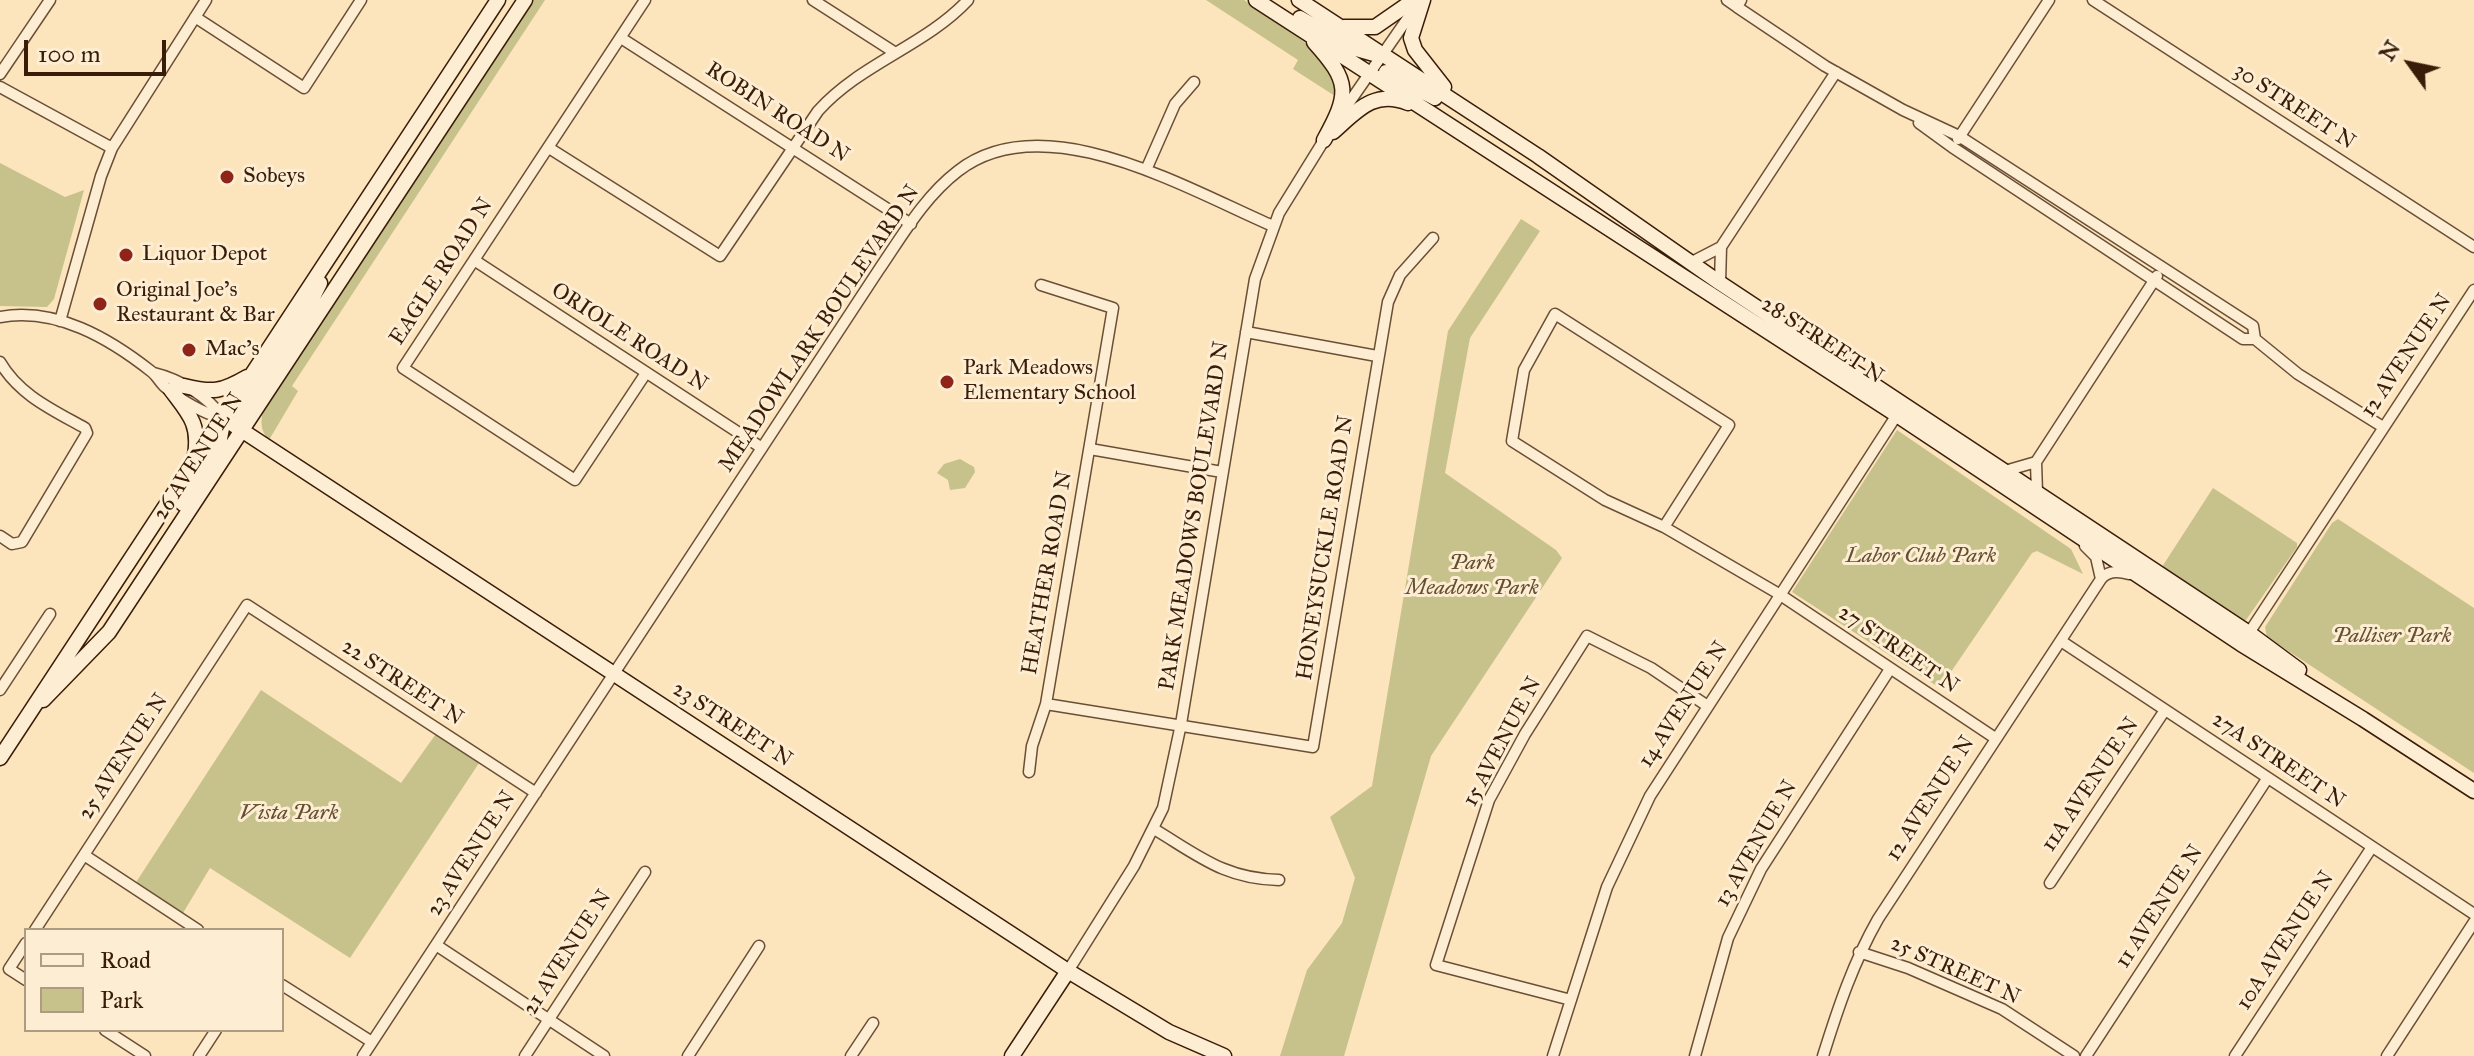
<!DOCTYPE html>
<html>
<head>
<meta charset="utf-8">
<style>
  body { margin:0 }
  #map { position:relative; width:2474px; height:1056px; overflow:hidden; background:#fce4bc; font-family:"IM FELL Great Primer",serif }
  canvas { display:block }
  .legend { position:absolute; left:24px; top:928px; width:260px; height:104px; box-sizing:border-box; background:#fdedd3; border:2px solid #af9a82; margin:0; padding:10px 14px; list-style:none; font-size:24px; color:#3a1d09 }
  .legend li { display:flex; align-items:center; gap:16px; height:40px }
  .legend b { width:40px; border:2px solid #af9a82 }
  .north { position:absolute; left:2370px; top:24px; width:80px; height:80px; -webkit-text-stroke:6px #fdedd3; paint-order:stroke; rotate:303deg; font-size:22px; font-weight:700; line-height:32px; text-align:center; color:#3a1d09 }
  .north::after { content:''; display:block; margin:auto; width:28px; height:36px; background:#3a1d09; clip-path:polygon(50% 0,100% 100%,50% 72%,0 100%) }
  .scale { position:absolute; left:24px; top:40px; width:142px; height:36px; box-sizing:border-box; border:4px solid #3a1d09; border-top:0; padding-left:10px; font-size:24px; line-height:28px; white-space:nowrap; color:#3a1d09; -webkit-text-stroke:6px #fdedd3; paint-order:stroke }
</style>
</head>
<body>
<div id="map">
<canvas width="2474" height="1056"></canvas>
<ul class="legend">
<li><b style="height:10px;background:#fdedd3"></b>Road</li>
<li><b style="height:22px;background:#c7c28b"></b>Park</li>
</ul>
<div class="north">N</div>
<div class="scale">100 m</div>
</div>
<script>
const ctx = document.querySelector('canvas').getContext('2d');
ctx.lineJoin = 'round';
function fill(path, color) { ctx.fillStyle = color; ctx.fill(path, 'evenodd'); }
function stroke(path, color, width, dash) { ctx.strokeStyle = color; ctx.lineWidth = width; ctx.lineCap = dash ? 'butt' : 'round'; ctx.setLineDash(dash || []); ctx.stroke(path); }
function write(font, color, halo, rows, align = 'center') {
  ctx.font = font + ' "IM FELL Great Primer",serif'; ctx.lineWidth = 6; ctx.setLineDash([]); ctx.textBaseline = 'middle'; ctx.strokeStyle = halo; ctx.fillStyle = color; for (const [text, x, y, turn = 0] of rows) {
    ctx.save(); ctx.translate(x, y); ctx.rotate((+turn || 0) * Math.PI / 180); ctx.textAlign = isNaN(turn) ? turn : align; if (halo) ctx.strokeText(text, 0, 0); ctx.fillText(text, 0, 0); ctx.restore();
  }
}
const green = new Path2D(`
  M525,0H545L292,386L298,391L269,440C259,429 261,420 264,406Z
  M1206,0H1244L1289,30L1313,49L1333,72L1335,96L1293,69L1298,60Z
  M0,163L65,197L84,190L54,299L47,307L0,306Z
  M1521,219L1540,231L1470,338L1445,473L1556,550L1562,558L1431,756L1344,1056H1280L1307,970L1342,923L1355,878L1330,817L1372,786L1448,331Z
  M1897,430L2071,549L2083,574L2037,551L2032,553L1940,688L1792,592Z
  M960,459L974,467L975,472L965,488L950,490L948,480L937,473L944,464Z
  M2213,488L2297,543V547L2246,620H2238L2160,570Z
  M2338,519L2474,608V773L2267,637L2265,627L2332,523Z
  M261,690L401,783L438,731L481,760L350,958L210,868L180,918L133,887Z`);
const street = new Path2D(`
  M645,0L403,368L575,480L646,373
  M813,0L894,52
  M1727,0L1737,7L1741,0
  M2093,0L2474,247
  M1737,7L1825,66L1903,110L1959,136L2253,326L2255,339
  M195,17L304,88L361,0
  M621,38L911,224
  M0,74L50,0
  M0,87L112,148
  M1342,113L1419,2
  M1919,123L1952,147L2243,339H2255
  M1958,139L2049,0
  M549,148L720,256L818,111C861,63 925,46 968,0
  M1146,170L1175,104L1194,82
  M474,260L762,448
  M1690,263L1721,247L1836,72
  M1720,283L1721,247
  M0,317C56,307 109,338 152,372C157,376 159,381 164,386C179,399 203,414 223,418
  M60,321L101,176L112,148L206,0
  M1246,332L1377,356
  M2255,339L2298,374L2383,427
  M0,362C19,395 53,410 85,428L87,433L22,542L12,544L0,536
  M154,373C179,379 208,396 223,418
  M1090,449L1222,472
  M2005,471L2036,462
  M2037,493L2036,462L2157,276
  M1664,527L1729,425L1555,314L1524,370L1512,441L1605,500L1664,527L1779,594L1995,738
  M2085,546L2096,557L2101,579
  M2247,636L2474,290
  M2061,641L2474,914
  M0,690L50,614
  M1046,704L1313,747L1388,302L1400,275L1433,238
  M1029,772L1032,746L1046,704L1113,308L1041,285
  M1154,829C1199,856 1225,879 1279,880
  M84,855L198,930
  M2050,883L2165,710
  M35,930L247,605L536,793
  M26,943L9,969L26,980
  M436,945L604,1056
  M1859,952L1908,968L2002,1009L2074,1056
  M1068,971L1134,866L1163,808L1181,724L1255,279L1279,213L1326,137
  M282,985L372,1042
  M1571,1000L1436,965L1489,800L1525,734L1587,636L1651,668L1706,705
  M105,1030L145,1056
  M199,1056L216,1030
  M363,1056L878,271C902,236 924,197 958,171C1044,104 1187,189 1273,226
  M525,1056L645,872
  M688,1056L759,946
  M851,1056L873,1023
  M1553,1056L1607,887L1650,796L1900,410
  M1695,1056L1728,938L1761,869L1890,669
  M1823,1056C1838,1008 1853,963 1878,919L2101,579C2108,570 2119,571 2129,574
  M2086,1056L2267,779
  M2235,1056L2372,847
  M2387,1056L2474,922`);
const secondary = new Path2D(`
  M1256,0L1897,415L2241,644L2363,719L2474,791
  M1299,0L1538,156L1720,283L2249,633L2299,670
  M1423,0L1411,38L1415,50L1444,87
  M1300,18L1353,48L1374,54
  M1344,27H1375L1414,0
  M1314,42C1350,82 1350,93 1324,140
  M1386,72L1435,98
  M1333,132C1357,111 1374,89 1408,103
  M184,386C213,393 221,392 247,377
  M171,390C189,414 200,424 195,455
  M223,418L1068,971L1169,1032L1224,1056
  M241,431L239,422L242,412L307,309L320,283
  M183,504L219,444L223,423
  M43,700L109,632L525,0
  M0,758L498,0
  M1012,1056L1068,971`);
const markers = [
  [227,177,8,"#8f2418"],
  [126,255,8,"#8f2418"],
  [100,304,8,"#8f2418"],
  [189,350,8,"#8f2418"],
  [947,382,8,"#8f2418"]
];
const streetNames = [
  ["30 STREET N",2294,107,33],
  ["ROBIN ROAD N",777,113,33],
  ["EAGLE ROAD N",442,272,-57],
  ["MEADOWLARK BOULEVARD N",820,329,-56],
  ["ORIOLE ROAD N",629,338,33],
  ["28 STREET N",1822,341,33],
  ["12 AVENUE N",2407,356,-56],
  ["26 AVENUE N",199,457,-57],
  ["PARK MEADOWS BOULEVARD N",1195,516,-81],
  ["HONEYSUCKLE ROAD N",1326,548,-81],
  ["HEATHER ROAD N",1048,573,-80],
  ["27 STREET N",1898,650,34],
  ["22 STREET N",402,683,33],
  ["14 AVENUE N",1684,705,-57],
  ["23 STREET N",732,725,33],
  ["15 AVENUE N",1503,742,-62],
  ["25 AVENUE N",124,757,-57],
  ["27A STREET N",2278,761,34],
  ["11A AVENUE N",2091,785,-56],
  ["12 AVENUE N",1931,799,-57],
  ["13 AVENUE N",1757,844,-60],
  ["23 AVENUE N",472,854,-57],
  ["11 AVENUE N",2160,907,-57],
  ["10A AVENUE N",2286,941,-57],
  ["21 AVENUE N",568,953,-57],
  ["25 STREET N",1955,971,24]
];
const poiNames = [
  ["Sobeys",243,177],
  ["Liquor Depot",142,255],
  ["Original Joe's",116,291],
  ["Restaurant & Bar",116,316],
  ["Mac's",205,350],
  ["Park Meadows",963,369],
  ["Elementary School",963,394]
];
const parkNames = [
  ["Labor Club Park",1921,557],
  ["Park",1472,564],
  ["Meadows Park",1472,589],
  ["Palliser Park",2392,637],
  ["Vista Park",289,814]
];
fill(green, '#c7c28b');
stroke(street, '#6a4f36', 13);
stroke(secondary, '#3a1d09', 17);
stroke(street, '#fdedd3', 10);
stroke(secondary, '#fdedd3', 14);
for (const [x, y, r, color] of markers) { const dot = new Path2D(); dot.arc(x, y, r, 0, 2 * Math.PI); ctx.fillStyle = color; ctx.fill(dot); stroke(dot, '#fdedd3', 3); }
write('22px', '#3a1d09', '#fdedd3', streetNames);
write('22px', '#3a1d09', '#fdedd3', poiNames, 'left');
write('italic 22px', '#644f30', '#fdedd3', parkNames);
</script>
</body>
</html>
